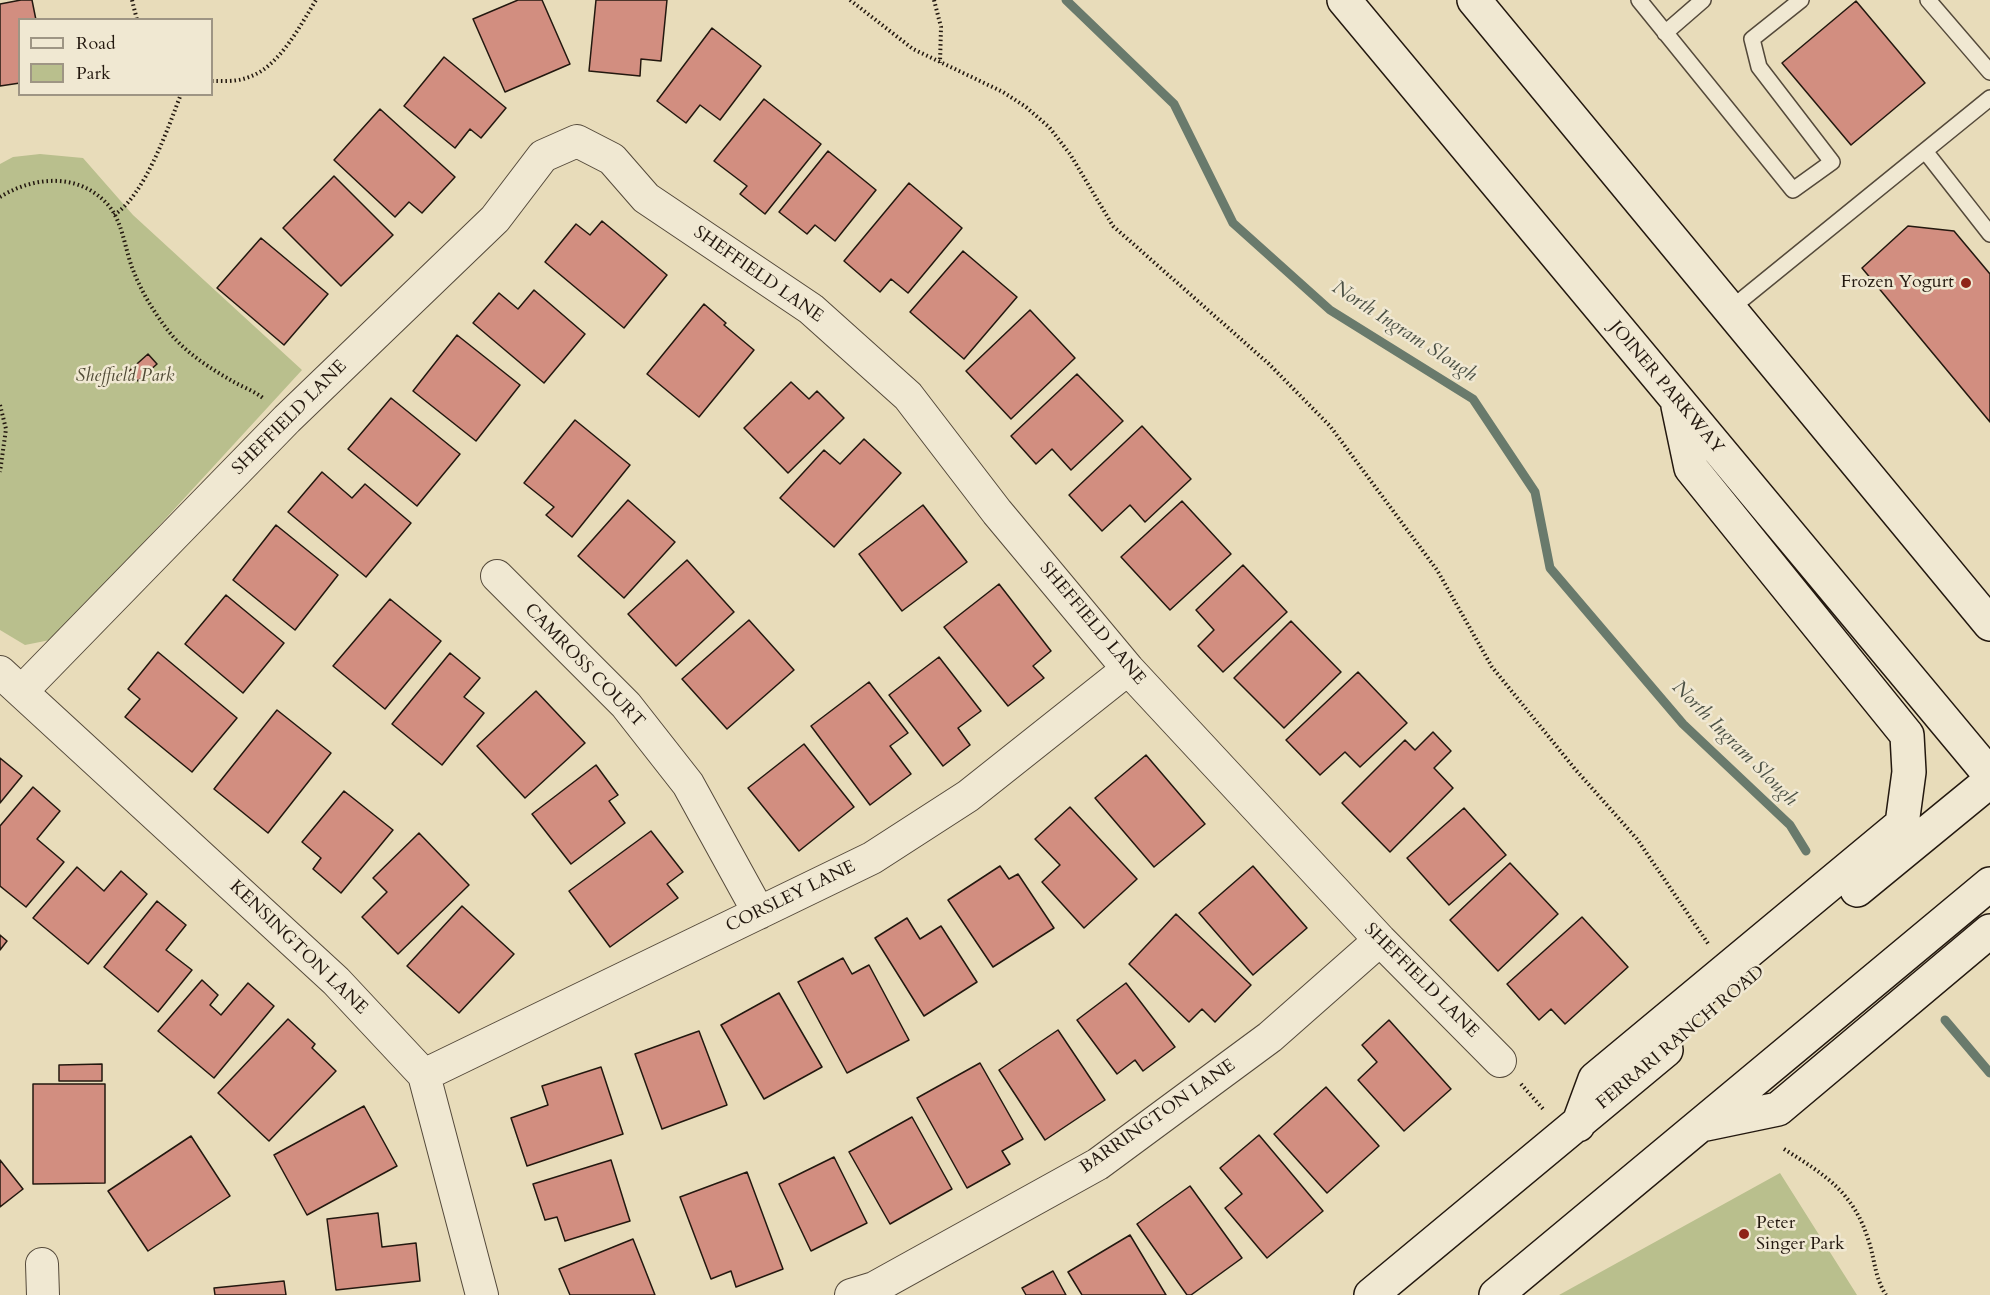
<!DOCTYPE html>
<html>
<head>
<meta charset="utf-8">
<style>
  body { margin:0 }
  #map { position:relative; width:1990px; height:1295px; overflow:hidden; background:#e8dcba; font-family:Cardo,serif }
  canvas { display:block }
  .legend { position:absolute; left:18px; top:18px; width:195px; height:78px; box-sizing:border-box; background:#f0e8d2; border:2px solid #9e9584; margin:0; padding:8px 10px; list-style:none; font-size:18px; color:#23180f }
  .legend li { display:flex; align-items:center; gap:12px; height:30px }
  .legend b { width:30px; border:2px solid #9e9584 }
</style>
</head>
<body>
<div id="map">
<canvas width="1990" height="1295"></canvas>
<ul class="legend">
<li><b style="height:8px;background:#f0e8d2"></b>Road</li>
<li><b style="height:16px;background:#b9bf8d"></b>Park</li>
</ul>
</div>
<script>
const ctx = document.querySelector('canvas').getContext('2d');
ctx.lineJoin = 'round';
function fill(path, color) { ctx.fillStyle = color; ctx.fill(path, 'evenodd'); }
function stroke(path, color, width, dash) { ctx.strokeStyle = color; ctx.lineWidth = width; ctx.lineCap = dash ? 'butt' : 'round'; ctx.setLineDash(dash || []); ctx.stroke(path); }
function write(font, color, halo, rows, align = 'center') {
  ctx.font = font + ' Cardo,serif'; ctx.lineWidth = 5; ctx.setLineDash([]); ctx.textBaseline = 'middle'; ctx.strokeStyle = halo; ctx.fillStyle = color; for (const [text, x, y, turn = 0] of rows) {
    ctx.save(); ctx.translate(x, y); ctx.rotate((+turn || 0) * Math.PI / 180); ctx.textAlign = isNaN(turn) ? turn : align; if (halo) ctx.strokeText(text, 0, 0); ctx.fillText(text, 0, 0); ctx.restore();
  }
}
const green = new Path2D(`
  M40,154L83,158L133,215L302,370L55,639L25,645L0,630V164L13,157Z
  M1780,1173L1857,1295H1559Z`);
const stream = new Path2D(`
  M1066,0L1174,104L1233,223L1330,310L1473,399L1535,492L1550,568L1683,724L1790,825L1806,851
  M1945,1020L1990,1073`);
const building = new Path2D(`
  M21,0H32L36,20H20V83L0,86V4Z
  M518,0H542L570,64L505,92L473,19Z
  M596,0H667L661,61L641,59L640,76L589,71Z
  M1856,1L1925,83L1851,145L1782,63Z
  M712,28L761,66L720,120L700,105L686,123L657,101Z
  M444,57L506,108L481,138L470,129L455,148L404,106Z
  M764,99L821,144L765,214L740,194L747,186L714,161Z
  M380,109L455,177L422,213L409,202L395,217L334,160Z
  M828,151L876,190L835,241L815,225L807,234L779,212Z
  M334,176L393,235L341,286L283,228Z
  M909,183L962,228L908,293L891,279L880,292L844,261Z
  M602,221L667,275L624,328L545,262L576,224L590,235Z
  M1908,226L1954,231L1990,274V422L1862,268Z
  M261,238L328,294L284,345L217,288Z
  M963,251L1017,297L964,359L910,312Z
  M534,290L585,334L544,383L473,323L499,293L518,309Z
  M704,304L726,323L724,325L754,350L699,417L647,374Z
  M1030,310L1075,358L1011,419L966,371Z
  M457,335L520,385L476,441L413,391Z
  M148,354L157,364L138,381L129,371Z
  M1077,374L1123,421L1071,470L1052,449L1036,464L1011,436Z
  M791,382L809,399L817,391L844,418L788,473L744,428Z
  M391,398L460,454L417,506L348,449Z
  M575,420L630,465L572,537L546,515L554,507L524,483Z
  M1142,426L1191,479L1145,522L1130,505L1102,531L1069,495Z
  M864,439L901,473L834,547L780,498L824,450L840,464Z
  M322,472L352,498L365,484L411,523L366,577L288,512Z
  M628,500L675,542L624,598L578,556Z
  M1182,501L1231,554L1170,610L1121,557Z
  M923,505L967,562L902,611L859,554Z
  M276,525L338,575L295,630L233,580Z
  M687,560L734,612L676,666L628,614Z
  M1243,565L1287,612L1223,672L1198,646L1214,630L1196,610Z
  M999,584L1051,651L1033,666L1044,678L1008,706L944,627Z
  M226,595L284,643L243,693L185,644Z
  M390,599L441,641L385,709L333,666Z
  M749,620L794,670L727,729L682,679Z
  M1291,621L1341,672L1284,728L1234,678Z
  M158,652L237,718L192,772L125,717L140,699L128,689Z
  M450,653L480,678L464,697L484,713L442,765L392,724Z
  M939,657L981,711L958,728L970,745L943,766L889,695Z
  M1358,672L1407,723L1360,767L1345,752L1320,775L1286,740Z
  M869,682L908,733L890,746L911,774L870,805L811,726Z
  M536,691L585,743L525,798L477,746Z
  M277,710L331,753L268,833L214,789Z
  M1433,732L1451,751L1434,768L1453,788L1390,852L1342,803L1405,740L1415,750Z
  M804,744L854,807L799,851L748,788Z
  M1146,755L1205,824L1154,867L1095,798Z
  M0,758L22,776L0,803Z
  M596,765L618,795L609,801L625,823L571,864L532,814Z
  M33,787L60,811L37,839L64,862L26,907L0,886V826Z
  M344,791L393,830L341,893L313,869L321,858L302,842Z
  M1070,807L1137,879L1084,928L1042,882L1060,865L1035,839Z
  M1464,808L1506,855L1449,905L1407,858Z
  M651,831L683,872L667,884L678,898L610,947L569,891Z
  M419,833L469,885L398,954L362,917L387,892L373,878Z
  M1510,863L1558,914L1498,971L1450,920Z
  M1000,866L1009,879L1018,874L1054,928L993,967L948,900Z
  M1253,866L1307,928L1253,975L1199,913Z
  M77,867L104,891L121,871L147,894L88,964L33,918Z
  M157,901L186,925L166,950L192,970L158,1012L104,967Z
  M462,906L514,954L459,1013L407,966Z
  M1176,914L1251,985L1215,1022L1202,1009L1189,1022L1129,964Z
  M1582,917L1628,967L1565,1024L1551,1009L1539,1020L1507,984Z
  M907,918L920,939L941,926L977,982L924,1016L875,938Z
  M0,935L7,941L0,950Z
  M843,958L852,974L869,965L909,1040L847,1073L798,982Z
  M202,980L218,995L210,1005L221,1015L248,983L274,1006L214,1078L158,1031Z
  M1126,983L1175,1047L1143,1071L1135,1060L1117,1074L1077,1020Z
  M779,993L822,1067L764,1099L721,1025Z
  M288,1019L315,1044L312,1048L336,1071L269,1141L218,1093Z
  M1389,1020L1451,1089L1404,1131L1358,1080L1377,1062L1362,1045Z
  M1058,1030L1105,1100L1045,1140L999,1070Z
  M699,1031L727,1105L662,1129L635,1054Z
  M980,1063L1023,1139L1002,1151L1010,1164L967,1188L917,1098Z
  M102,1064V1081H59V1065Z
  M601,1067L623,1134L527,1166L511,1118L548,1105L542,1086Z
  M33,1084H105V1183L33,1184Z
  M1326,1087L1379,1146L1327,1193L1274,1134Z
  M364,1106L397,1166L307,1215L274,1155Z
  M912,1117L952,1189L890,1224L849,1152Z
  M1259,1135L1323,1211L1267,1258L1225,1208L1242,1194L1220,1168Z
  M191,1136L230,1196L148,1251L108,1191Z
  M834,1157L867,1223L811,1251L779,1184Z
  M0,1160L23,1189L0,1207Z
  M611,1160L630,1221L565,1241L557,1217L545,1220L533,1184Z
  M747,1172L783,1269L736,1287L731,1271L711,1279L680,1197Z
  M1190,1186L1242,1258L1191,1295H1187L1137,1224Z
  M378,1213L382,1247L416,1243L420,1281L336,1290L327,1219Z
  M1130,1235L1166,1295H1082L1068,1272Z
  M633,1239L655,1295H570L559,1269Z
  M1053,1271L1066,1295H1026L1022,1288Z
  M284,1281L286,1295H215L214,1288Z`);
const path = new Path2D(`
  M132,0L137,20
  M850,0L913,49L1003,92L1026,107L1049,127L1070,154L1113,226L1269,364L1330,426L1437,570L1492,667L1575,769L1637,839L1709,945
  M934,0L941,27L940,63
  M212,81C224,81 237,82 249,77C279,67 300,26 316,0
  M0,197C34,176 80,172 109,206C123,223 125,250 133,270C142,293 155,314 170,333C186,353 210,368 232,381C242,387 255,391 264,399
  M114,215C145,195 168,128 181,94
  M0,405L6,429L0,472
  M1521,1084L1544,1110
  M1784,1149C1825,1175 1854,1192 1869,1242C1875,1261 1875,1278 1886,1295`);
const lane = new Path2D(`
  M1639,0L1793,190L1832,162L1759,67L1752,39L1801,0
  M1928,0L1990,72
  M1665,33L1703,0
  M1925,151L1990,234
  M1729,310L1990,98`);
const street = new Path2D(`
  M497,576L626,705L688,784L759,913
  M0,672L336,981L424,1075L482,1295
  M22,691L287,419L495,219L543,156L577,141L612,159L646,198L811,309L908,396L997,512L1128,669L1380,940L1500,1061
  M424,1075L872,858L968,796L1128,669
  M42,1264L43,1295
  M851,1295L874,1288L1098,1164L1270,1037L1380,940`);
const secondary = new Path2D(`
  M1344,0L1990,775
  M1474,0L1990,624
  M1857,890L1990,781
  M1706,1124L1778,1109L1990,931
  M1578,1125L1595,1079L1902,824L1909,772L1907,735L1691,468L1678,406
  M1371,1295L1666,1050
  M1496,1295L1990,884`);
const markers = [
  [1966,283,6,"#8f2418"],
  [1744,1234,6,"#8f2418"]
];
const streetNames = [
  ["SHEFFIELD LANE",758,275,35],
  ["JOINER PARKWAY",1666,388,50],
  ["SHEFFIELD LANE",290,418,-45],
  ["SHEFFIELD LANE",1092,624,50],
  ["CAMROSS COURT",584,666,46],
  ["CORSLEY LANE",791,897,-26],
  ["KENSINGTON LANE",298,948,44],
  ["SHEFFIELD LANE",1421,981,45],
  ["FERRARI RANCH ROAD",1681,1038,-40],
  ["BARRINGTON LANE",1158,1117,-35]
];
const poiNames = [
  ["Frozen Yogurt",1954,283],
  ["Peter",1756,1224,"left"],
  ["Singer Park",1756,1245,"left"]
];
const parkNames = [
  ["Sheffield Park",125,377]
];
const waterNames = [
  ["North Ingram Slough",1404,332,33],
  ["North Ingram Slough",1734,744,45]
];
fill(green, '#b9bf8d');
stroke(stream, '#697a6c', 9);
fill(building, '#d28e80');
stroke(building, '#23180f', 1.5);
stroke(lane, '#54493a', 18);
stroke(street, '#54493a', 34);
stroke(secondary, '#23180f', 36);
stroke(path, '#23180f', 4, [1.5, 3]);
stroke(lane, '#f0e8d2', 15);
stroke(street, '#f0e8d2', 32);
stroke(secondary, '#f0e8d2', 33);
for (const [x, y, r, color] of markers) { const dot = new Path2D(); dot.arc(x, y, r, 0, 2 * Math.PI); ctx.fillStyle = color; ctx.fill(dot); stroke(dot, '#f0e8d2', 2); }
write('18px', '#23180f', '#f0e8d2', streetNames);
write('18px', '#23180f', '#f0e8d2', poiNames, 'right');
write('italic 18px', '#504a35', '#f0e8d2', parkNames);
write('italic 20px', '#4c5145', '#f0e8d2', waterNames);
</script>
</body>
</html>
